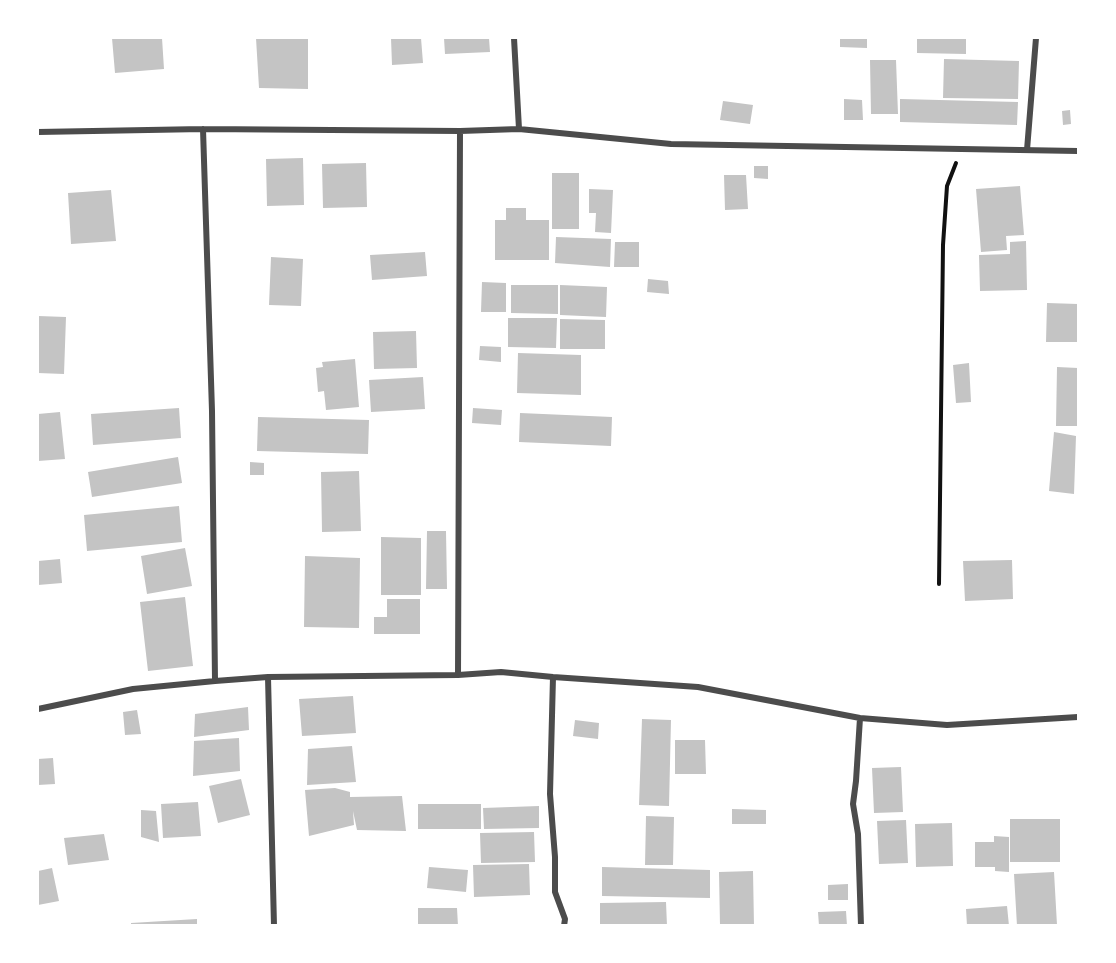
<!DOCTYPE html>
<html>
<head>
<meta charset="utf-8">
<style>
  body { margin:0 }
  #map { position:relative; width:1116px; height:963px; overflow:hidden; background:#fff; font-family:"Alegreya Sans",sans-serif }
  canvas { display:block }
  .frame { position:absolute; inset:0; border:39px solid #fff; pointer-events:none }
</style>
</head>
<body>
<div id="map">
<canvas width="1116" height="963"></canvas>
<div class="frame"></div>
</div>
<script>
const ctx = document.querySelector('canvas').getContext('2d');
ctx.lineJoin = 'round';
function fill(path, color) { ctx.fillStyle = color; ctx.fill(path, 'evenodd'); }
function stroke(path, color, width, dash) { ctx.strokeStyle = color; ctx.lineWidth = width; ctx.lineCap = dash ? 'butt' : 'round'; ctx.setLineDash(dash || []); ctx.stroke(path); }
const building = new Path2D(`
  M112,38H162L164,69L115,73Z
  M256,38H308V89L259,88Z
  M391,38H421L423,63L392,65Z
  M444,38H489L490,52L445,54Z
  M840,38H867V48L840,47Z
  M917,38H966V54L917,53Z
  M944,59L1019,61L1018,99L943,98Z
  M870,60H896L898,114H871Z
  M844,99L862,100L863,120H844Z
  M900,99L1018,102L1017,125L900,122Z
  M723,101L753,105L750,124L720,120Z
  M1070,110L1071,124L1063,125L1062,111Z
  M303,158L304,205L267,206L266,159Z
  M366,163L367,207L323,208L322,164Z
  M754,166H768V179L754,178Z
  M552,173H579V229H552Z
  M724,175H746L748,209L725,210Z
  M1020,186L1024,235L1006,236L1007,250L981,252L976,189Z
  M589,189L613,190L611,233L595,232L596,213H589Z
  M111,190L116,241L71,244L68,193Z
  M506,208H526V220H549V260H495V220H506Z
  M556,237L611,239L610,267L555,263Z
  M1026,241L1027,290L980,291L979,255L1010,254V242Z
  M615,242H639V267H614Z
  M425,252L427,276L372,280L370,255Z
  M271,257L303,259L301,306L269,305Z
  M648,279L668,281L669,294L647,292Z
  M482,282L506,283V312H481Z
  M511,285H558V314L511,313Z
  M560,285L607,287L606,317L560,315Z
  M1047,303L1078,304V342H1046Z
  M38,316L66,317L64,374L38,373Z
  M508,318H557L556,348L508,347Z
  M560,319L605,320V349H560Z
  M416,331L417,368L374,369L373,332Z
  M480,346L501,347V362L479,360Z
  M518,353L581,355V395L517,393Z
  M355,359L359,407L326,410L324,391L318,392L316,368L323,367L322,362Z
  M969,363L971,402L956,403L953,365Z
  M1057,367L1078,368V426H1056Z
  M423,377L425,409L371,412L369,380Z
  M179,408L181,438L93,445L91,414Z
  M473,408L502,410L501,425L472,423Z
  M60,412L65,459L38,461V414Z
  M520,413L612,417L611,446L519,442Z
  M258,417L369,420L368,454L257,451Z
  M1054,432L1076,436L1074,494L1049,491Z
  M178,457L182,483L92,497L88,472Z
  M250,462L264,463V475H250Z
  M359,471L361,531L322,532L321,472Z
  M179,506L182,542L87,551L84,515Z
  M427,531H446L447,589H426Z
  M381,537L421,538V595H381Z
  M185,548L192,586L147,594L141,556Z
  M305,556L360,558L359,628L304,627Z
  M60,559L62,583L38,585V561Z
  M1012,560L1013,599L965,601L963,561Z
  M185,597L193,666L148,671L140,602Z
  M387,599H420V634H374V617H387Z
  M353,696L356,733L302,736L299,699Z
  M248,707L249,730L194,737L195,714Z
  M137,710L141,734L125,735L123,712Z
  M642,719L671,720L669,806L639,805Z
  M575,720L599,723L598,739L573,736Z
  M239,738L240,771L193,776L194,741Z
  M675,740H705L706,774H675Z
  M352,746L356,782L307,785L308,749Z
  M53,758L55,784L38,785V759Z
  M901,767L903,812L874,813L872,768Z
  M241,779L250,815L218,823L209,786Z
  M335,788L350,792V797L402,796L406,831L357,830L353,811L354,825L309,836L305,790Z
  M198,802L201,836L163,838L161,804Z
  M418,804H481V829H418Z
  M539,806V828L484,829L483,808Z
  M732,809L766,810V824H732Z
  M141,810L156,811L159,842L141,837Z
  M646,816L674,817L673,865H645Z
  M1010,819H1060V862H1010Z
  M906,820L908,863L879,864L877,821Z
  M952,823L953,866L916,867L915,824Z
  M534,832L535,862L481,863L480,833Z
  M104,834L109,860L68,865L64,838Z
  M994,836L1009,837V872L995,871V867H975V842H994Z
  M529,864L530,895L474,897L473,865Z
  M429,867L468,870L466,892L427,888Z
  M602,867L710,870V898L602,896Z
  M52,868L59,901L38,905V871Z
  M753,871L754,926H720L719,872Z
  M1054,872L1057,925L1017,926L1014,874Z
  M848,884V900H828V885Z
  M666,902L667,926H600V903Z
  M1007,906L1009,926H967L966,909Z
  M418,908H457L458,926H418Z
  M846,911L847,926H819L818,912Z
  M197,919V926H131V923Z`);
const path = new Path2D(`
  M939,584L943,245L947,186L956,163`);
const minor = new Path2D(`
  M514,38L519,129
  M203,129L212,411L215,681
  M38,132L203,129L460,131L519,129L671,144L1078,151
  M1027,150L1036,38
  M458,675L460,131
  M268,677L274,926
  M553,677L550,794L555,857V892L565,919L564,926
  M38,709L133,689L215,681L268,677L458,675L501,672L553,677L698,687L860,718L947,725L1078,717
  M860,718L856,781L853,804L858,834L861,926`);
fill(building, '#c4c4c4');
stroke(path, '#111', 4);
stroke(minor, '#4c4c4c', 6);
</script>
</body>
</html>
